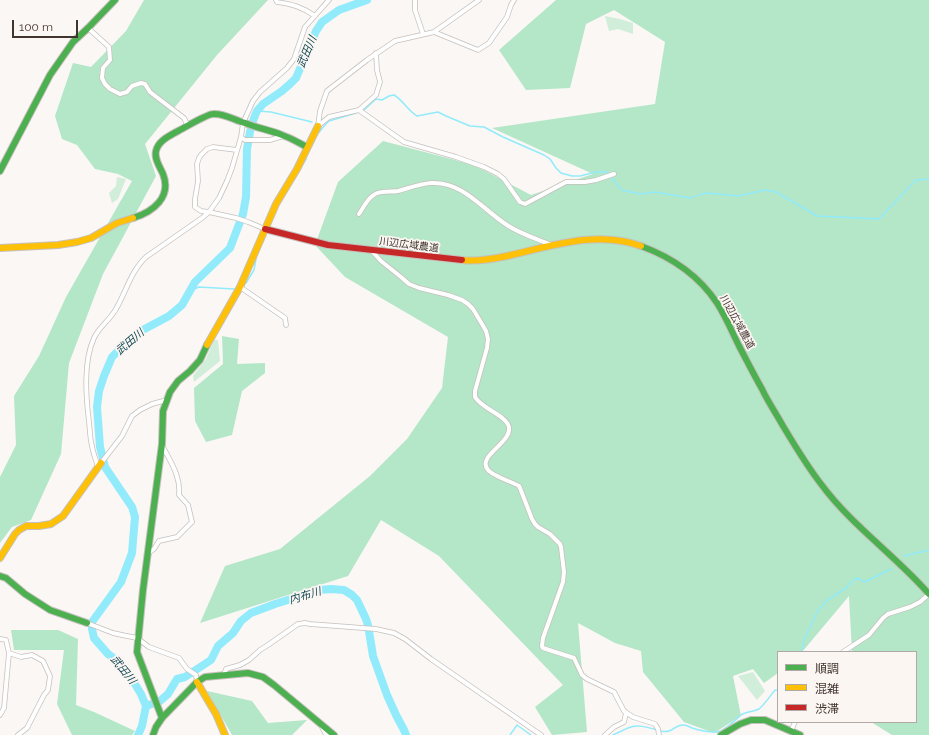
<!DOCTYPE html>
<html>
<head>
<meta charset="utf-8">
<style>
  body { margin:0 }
  #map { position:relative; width:929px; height:735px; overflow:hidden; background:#faf7f5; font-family:Raleway,"Noto Sans JP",sans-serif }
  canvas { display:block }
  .legend { position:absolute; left:777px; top:651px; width:140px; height:72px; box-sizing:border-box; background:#fcf6f3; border:1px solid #b1a9a5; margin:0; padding:5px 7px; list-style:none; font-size:12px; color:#41352f }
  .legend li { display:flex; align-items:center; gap:8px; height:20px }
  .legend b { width:20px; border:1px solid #b1a9a5 }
  .scale { position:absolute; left:12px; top:20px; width:66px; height:18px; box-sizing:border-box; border:2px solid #41352f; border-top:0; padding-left:5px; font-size:12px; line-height:14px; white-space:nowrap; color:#41352f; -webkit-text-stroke:3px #fcf6f3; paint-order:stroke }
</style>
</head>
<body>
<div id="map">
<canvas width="929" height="735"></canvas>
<ul class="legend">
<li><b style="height:5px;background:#4caf50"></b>順調</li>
<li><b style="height:5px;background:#ffc107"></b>混雑</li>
<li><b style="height:5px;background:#c62828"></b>渋滞</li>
</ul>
<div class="scale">100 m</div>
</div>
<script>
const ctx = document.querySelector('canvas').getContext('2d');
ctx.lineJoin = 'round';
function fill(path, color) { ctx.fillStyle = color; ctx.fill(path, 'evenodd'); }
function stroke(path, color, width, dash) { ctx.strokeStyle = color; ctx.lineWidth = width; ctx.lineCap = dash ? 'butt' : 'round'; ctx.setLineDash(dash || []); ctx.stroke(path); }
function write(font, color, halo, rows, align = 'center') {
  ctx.font = font + ' Raleway,"Noto Sans JP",sans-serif'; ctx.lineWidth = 3.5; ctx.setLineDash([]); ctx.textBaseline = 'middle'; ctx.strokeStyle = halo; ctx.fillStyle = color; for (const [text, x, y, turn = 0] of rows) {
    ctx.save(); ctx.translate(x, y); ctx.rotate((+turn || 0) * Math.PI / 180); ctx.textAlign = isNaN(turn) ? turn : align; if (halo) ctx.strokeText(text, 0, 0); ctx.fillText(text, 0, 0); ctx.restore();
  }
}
const green = new Path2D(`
  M605,16L620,19L633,23V34L618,29L609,31Z
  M117,177L126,179L118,199L112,203L109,193L116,186Z
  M214,340H218L220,361L194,382L193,376L206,359Z
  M753,672L765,691L757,700L738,676Z`);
const forest = new Path2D(`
  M144,0H268L217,55L145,144L156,176L103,274L69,363L61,454L31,520L12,527L0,543V477L16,445L14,396L39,356L66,297L132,181L118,174L95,169L77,145L62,139L55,116L73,63L91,67L126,31Z
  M556,0H929V735H892L871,722H916V652H852L849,596L802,652H778V673L764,683L753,669L733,676L741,716L714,733L684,722L643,672L641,651L615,643L578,623L587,732L552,735L535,707L563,685L439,556L381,520L348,576L200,623L225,566L280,549L370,476L407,439L442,388L448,337L345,277L315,245L338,182L383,141L474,165L531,195L593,174L492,128L655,104L665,42L614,10L586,24L570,88L526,90L499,50Z
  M222,336L239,339L237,364L265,363V373L242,391L232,435L206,442L195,421L194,388L223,364Z
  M58,630L78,639L76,705L94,712L135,731L132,735H72L57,704L64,650H14L11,630Z
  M207,691L252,701L268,723L307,720L292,735H232Z`);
const stream = new Path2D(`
  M364,110L376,99L382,100L389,96L394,95C403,100 407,110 417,116L438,112L446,116L470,126L484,127L503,137L544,155L550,159L556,168L561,173L572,176H580L596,172H607L609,174
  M257,111L271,112L312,122
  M316,136L325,125L329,121L356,113
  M300,169L306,159
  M611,177L622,190L640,194L655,192L690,198L696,196
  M699,195L708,193L738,196L765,190L776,192L817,216L879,219L916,180L929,179
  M246,283L254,270L256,259
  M190,291L199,287L234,289
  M904,556L929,550
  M802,652L804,640L817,612L826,601L846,588L853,580L857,578L865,582L891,569
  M660,731C673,734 674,725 683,725C687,725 688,726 692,728C698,730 710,732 716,732C724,732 735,720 741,715C746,711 754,712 759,709C765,704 770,696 775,690H778
  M510,735L517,725L531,735
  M613,735C618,733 623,730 628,728C637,724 647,727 657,730`);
const river = new Path2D(`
  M146,706L160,701L168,694L177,679L185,677L211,660L218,646L233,633L241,621L251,613L275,604L320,590L331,589L344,590L352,595L357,600L366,619L368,625L373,656L387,695L396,715L404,730L406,735
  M138,735L142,726L146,706L141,694L130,676L120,663L108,654L94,638L92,629V622L121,582L132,553L135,517L132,507L105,467L100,447L97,407L99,391L104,376L112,357L130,339L139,332L169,316L182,305L195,282L230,248L243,214L246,197L247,149L250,132L254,118L257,111L263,104L282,91L290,84L296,78L316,31L322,22L339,10L367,0`);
const street = new Path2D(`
  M276,0L277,2C292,4 302,7 315,16
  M415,0V10L423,34
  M88,28L109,47L110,60L103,68L102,78L105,84L110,89L120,94L127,92L132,86L141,83L145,84L150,92L184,118L188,126
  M434,32L478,50L489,43L507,17L511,5L514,0
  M359,110L387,130L404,142L456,157L484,167L498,174L504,179L520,202L525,204L566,182H585L596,180L614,174
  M318,126L320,111L327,91L367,60L395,41L434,32L479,0
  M318,126L329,117L359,110L376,95L380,82L377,70L376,53
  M241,137L245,140H270L283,136
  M237,150L213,147L207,149L201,155L199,158L197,164L198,181L195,199V207L201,211L209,212L236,218L248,222L265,229
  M359,214C365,205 370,193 382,192C388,191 393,192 398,191C409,188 419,184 431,183C463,181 483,210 507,225C520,234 537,239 552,245
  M371,250L381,261L401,277L409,284L419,288L448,295L462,300L468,304L473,309L482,324L486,331L488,339L487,348L475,391V397C482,409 506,415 509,427C512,443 476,456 488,470C493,476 512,482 519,486L520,488L532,519L535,524L538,527L550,534L560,544L561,547L564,572L563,582L543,638L542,646L543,648L546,649L574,658L582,675L587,679L614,692L624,711L633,717L655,724L658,729L659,735
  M240,287L285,318L286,325
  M101,463L122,436L132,416L140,410L152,404L167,400
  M98,467C96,460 93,453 92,446C90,439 90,430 89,422C86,397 83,362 94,338C99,327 110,320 116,309C126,292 131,271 146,257L202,218L209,212L219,198L227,181L232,168L241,137L243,123L253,101L260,92L287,68L294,59L305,27L329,0
  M148,553L154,549L159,541L177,537L192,522L188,505L179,495C181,476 170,461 162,445
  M87,623L113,633L122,635L137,638L149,647L179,658L187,669L196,675L197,682
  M0,639L6,640L9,653L21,657L32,655L43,661L50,676L48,690L44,695L27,728L18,735
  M843,652L869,635L883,618L888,614L910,607L920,602L929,594
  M224,675L226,669L240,665L249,660L260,650L268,645L298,624L305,623L310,624L376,629L394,633L405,639L431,659L541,735
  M0,715L4,708L9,653
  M321,725L325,733L327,735
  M791,731L795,722
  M605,735L614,727L624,722L626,713`);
const fast = new Path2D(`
  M0,171L50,75L73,42L88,28L115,0
  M133,218C153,212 172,197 163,174C160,167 154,159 156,151C158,141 169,136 178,131C184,128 207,114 213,114C224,113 234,120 245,123C257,128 270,130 282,135C291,138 299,143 307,147
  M641,246C671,257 699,276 717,303C726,317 732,332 739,346C747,361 754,375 762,389C768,402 776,413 783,426C795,446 807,466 821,484C852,526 895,555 929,594
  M0,576L6,578L25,594L50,610L87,623
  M162,718L137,652L143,590L162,444L163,411L170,392L178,381L190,371L200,360L207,345
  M153,735L156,727L162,718L197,682L205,677L248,673L263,677L274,685L334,735
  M721,735L740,724L751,720H765L800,735`);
const slow = new Path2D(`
  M0,248L58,245L77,242L91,238L117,223L133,218
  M462,260C477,262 493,259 507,256C551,246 597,230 641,246
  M207,345L240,287L276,204L297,169L318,126
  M0,558L15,534L19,530L26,526H39L51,524L63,516L101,463
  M197,682L216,714L225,735`);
const jam = new Path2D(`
  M265,229L328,245L462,260`);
const streetNames = [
  ["川辺広域農道",409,245,7],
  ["川辺広域農道",737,322,61]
];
const waterNames = [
  ["武田川",307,52,-67],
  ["武田川",130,342,-40],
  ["内布川",305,596,-17],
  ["武田川",123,670,51]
];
fill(green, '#d0eeda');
fill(forest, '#b4e6c8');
stroke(stream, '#92ebfb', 1.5);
stroke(river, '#92ebfb', 8);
stroke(street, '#c6c0bc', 5.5);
stroke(fast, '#c6c0bc', 8);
stroke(slow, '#c6c0bc', 8);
stroke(jam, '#c6c0bc', 8);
stroke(street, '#fefefe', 4);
stroke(fast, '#4caf50', 6);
stroke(slow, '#ffc107', 6);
stroke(jam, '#c62828', 6);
write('10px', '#41352f', '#fcf6f3', streetNames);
write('italic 11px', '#104a54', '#fcf6f3', waterNames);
</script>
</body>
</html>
